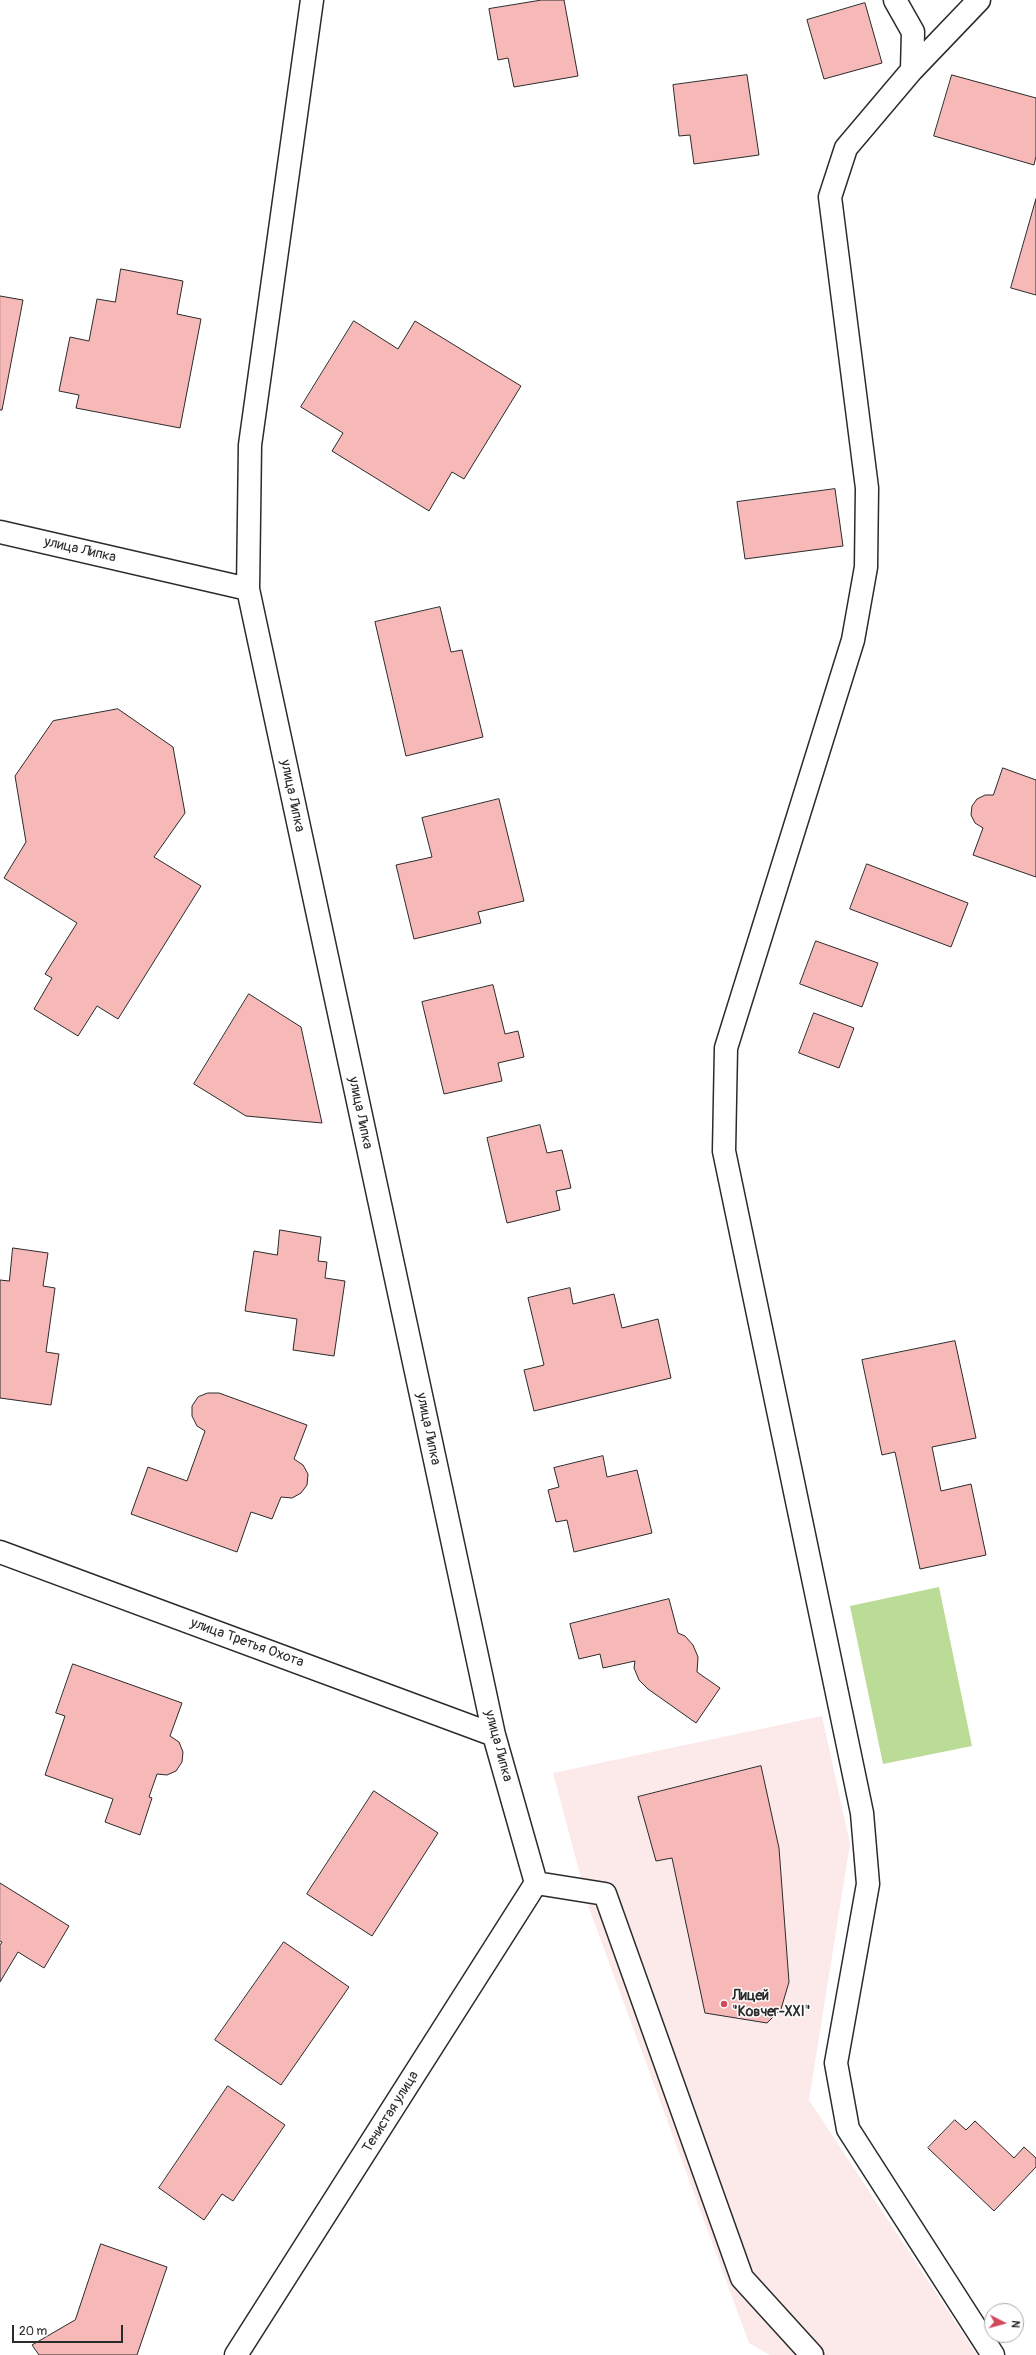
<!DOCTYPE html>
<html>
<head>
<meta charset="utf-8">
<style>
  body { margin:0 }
  #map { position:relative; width:1036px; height:2355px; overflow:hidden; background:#fff; font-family:Pangolin,sans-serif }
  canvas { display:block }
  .north { position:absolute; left:984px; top:2303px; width:40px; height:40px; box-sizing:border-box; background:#fff; border:1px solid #aaa; border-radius:50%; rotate:96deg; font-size:11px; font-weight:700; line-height:16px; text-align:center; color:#2b2b2b }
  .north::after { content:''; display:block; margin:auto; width:14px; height:18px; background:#d1495b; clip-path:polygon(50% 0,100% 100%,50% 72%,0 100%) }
  .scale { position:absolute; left:12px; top:2325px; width:111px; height:18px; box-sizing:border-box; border:2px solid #2b2b2b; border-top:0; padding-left:5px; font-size:12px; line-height:14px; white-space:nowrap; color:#2b2b2b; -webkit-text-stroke:3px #fff; paint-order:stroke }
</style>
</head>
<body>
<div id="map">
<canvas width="1036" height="2355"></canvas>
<div class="north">N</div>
<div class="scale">20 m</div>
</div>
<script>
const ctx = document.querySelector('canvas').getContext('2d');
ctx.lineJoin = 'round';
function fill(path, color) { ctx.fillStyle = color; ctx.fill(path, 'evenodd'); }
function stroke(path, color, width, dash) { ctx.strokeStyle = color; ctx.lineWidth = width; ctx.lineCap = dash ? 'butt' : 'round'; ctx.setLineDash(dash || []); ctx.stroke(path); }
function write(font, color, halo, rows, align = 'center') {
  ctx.font = font + ' Pangolin,sans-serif'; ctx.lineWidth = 3; ctx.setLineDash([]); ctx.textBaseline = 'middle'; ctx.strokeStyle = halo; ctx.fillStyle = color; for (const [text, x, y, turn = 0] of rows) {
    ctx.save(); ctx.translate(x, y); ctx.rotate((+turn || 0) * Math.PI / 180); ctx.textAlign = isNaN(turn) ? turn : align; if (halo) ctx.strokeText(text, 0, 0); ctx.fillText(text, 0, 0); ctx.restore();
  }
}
const built = new Path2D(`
  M822,1716L850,1844L809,2100L977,2355H770L749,2343L589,1908L553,1773Z`);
const green = new Path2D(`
  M939,1587L972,1746L883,1764L850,1606Z`);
const building = new Path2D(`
  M542,0H564L578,76L514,87L508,58L498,60L489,9Z
  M865,3L882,63L824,79L807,20Z
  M747,75L759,155L694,164L690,135L679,136L673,85Z
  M952,75L1036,98V156L1034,165L934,136Z
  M1036,199V295L1011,288Z
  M121,269L183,281L177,314L201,319L180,428L76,408L79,395L59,391L70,337L89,341L97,299L115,302Z
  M0,296L23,300L2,410H0Z
  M354,321L398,349L415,321L521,386L464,479L452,472L429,511L332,451L343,433L301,407Z
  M835,489L843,546L745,559L737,502Z
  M440,607L451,652L462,650L483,737L406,756L375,622Z
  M118,709L173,747L185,813L154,857L201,886L118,1019L97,1006L78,1036L34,1009L52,978L45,974L77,923L4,878L26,842L15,776L53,721Z
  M1003,768L1036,780V877L973,855L983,828L975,823L971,815L972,806L977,799L985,795H993Z
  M499,799L524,901L478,912L481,923L414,939L396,865L432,857L422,818Z
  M867,864L968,903L951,947L850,909Z
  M816,941L878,963L862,1007L800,984Z
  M493,985L505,1034L518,1031L524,1057L498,1063L502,1081L444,1094L422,1002Z
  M249,994L301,1027L322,1123L246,1116L194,1084Z
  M814,1013L854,1028L839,1068L799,1053Z
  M540,1125L547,1153L562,1150L571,1188L556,1191L560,1210L507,1223L487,1138Z
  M280,1230L321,1237L318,1261L327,1262L325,1278L345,1281L334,1356L293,1350L297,1319L245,1311L254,1251L277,1255Z
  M13,1248L48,1253L43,1286L55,1288L46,1352L59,1354L51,1405L0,1398V1280L9,1281Z
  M570,1288L573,1304L614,1294L622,1328L658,1319L671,1378L534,1411L524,1370L544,1365L528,1298Z
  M955,1341L976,1438L932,1447L941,1491L971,1484L986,1555L920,1569L895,1452L882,1455L862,1360Z
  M208,1393H219L307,1425L294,1459L303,1465L308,1474L307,1485L301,1493L292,1498L281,1497L272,1519L251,1512L237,1552L131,1514L148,1467L187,1481L205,1431L197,1426L192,1416V1406L198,1397Z
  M603,1456L607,1477L637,1470L652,1533L574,1552L567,1520L556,1522L548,1490L559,1487L554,1468Z
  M669,1599L678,1633L685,1636L693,1645L698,1657L697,1672L720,1688L696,1723L648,1689L639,1680L634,1668L635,1661L603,1668L600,1654L579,1659L570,1624Z
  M73,1664L182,1703L170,1736L179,1742L183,1752L182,1762L176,1771L167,1775L157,1774L149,1797L152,1798L140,1835L105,1822L113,1799L45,1775L65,1716L56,1713Z
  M761,1766L779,1848L789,1982L781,2009L767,2023L705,2013L672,1858L656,1861L638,1797Z
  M374,1791L438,1833L372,1936L307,1894Z
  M0,1883L69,1926L44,1968L18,1952L0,1982V1945L2,1942L0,1941Z
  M284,1942L349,1987L281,2085L215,2040Z
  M228,2086L285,2125L233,2201L222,2194L204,2220L159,2188Z
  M955,2120L966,2130L975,2121L1014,2158L1024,2147L1036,2158V2167L994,2211L928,2148Z
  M101,2244L167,2267L137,2355H39L32,2345L75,2320Z`);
const minor = new Path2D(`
  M895,0L913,32L912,70
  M979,0L912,70L846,148L830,197L867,488L866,567L853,640L726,1048L724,1151L862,1813L868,1884L836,2063L848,2129L993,2355
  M0,532L248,589L494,1735L536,1883
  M248,589L250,445L312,0
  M0,1552L494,1735
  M536,1883L605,1894L742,2278L812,2355
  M236,2355L536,1883`);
const markers = [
  [724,2004,4,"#d1495b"]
];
const streetNames = [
  ["улица Липка",80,550,13],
  ["улица Липка",292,796,78],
  ["улица Липка",360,1113,78],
  ["улица Липка",428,1429,78],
  ["улица Третья Охота",247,1643,20],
  ["улица Липка",498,1746,75],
  ["Тенистая улица",391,2112,-58]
];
const poiNames = [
  ["Лицей",732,1996],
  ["\"Ковчег-XXI\"",732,2012]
];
fill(built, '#fceaea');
fill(green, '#bbdc96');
fill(building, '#f6b9b8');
stroke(building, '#2b2b2b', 1);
stroke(minor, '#2b2b2b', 25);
stroke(minor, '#fff', 22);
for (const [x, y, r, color] of markers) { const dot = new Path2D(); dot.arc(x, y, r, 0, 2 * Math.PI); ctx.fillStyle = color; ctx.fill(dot); stroke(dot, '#fff', 1.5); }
write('14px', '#2b2b2b', '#fff', streetNames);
write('bold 14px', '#2b2b2b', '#fff', poiNames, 'left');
</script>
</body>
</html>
